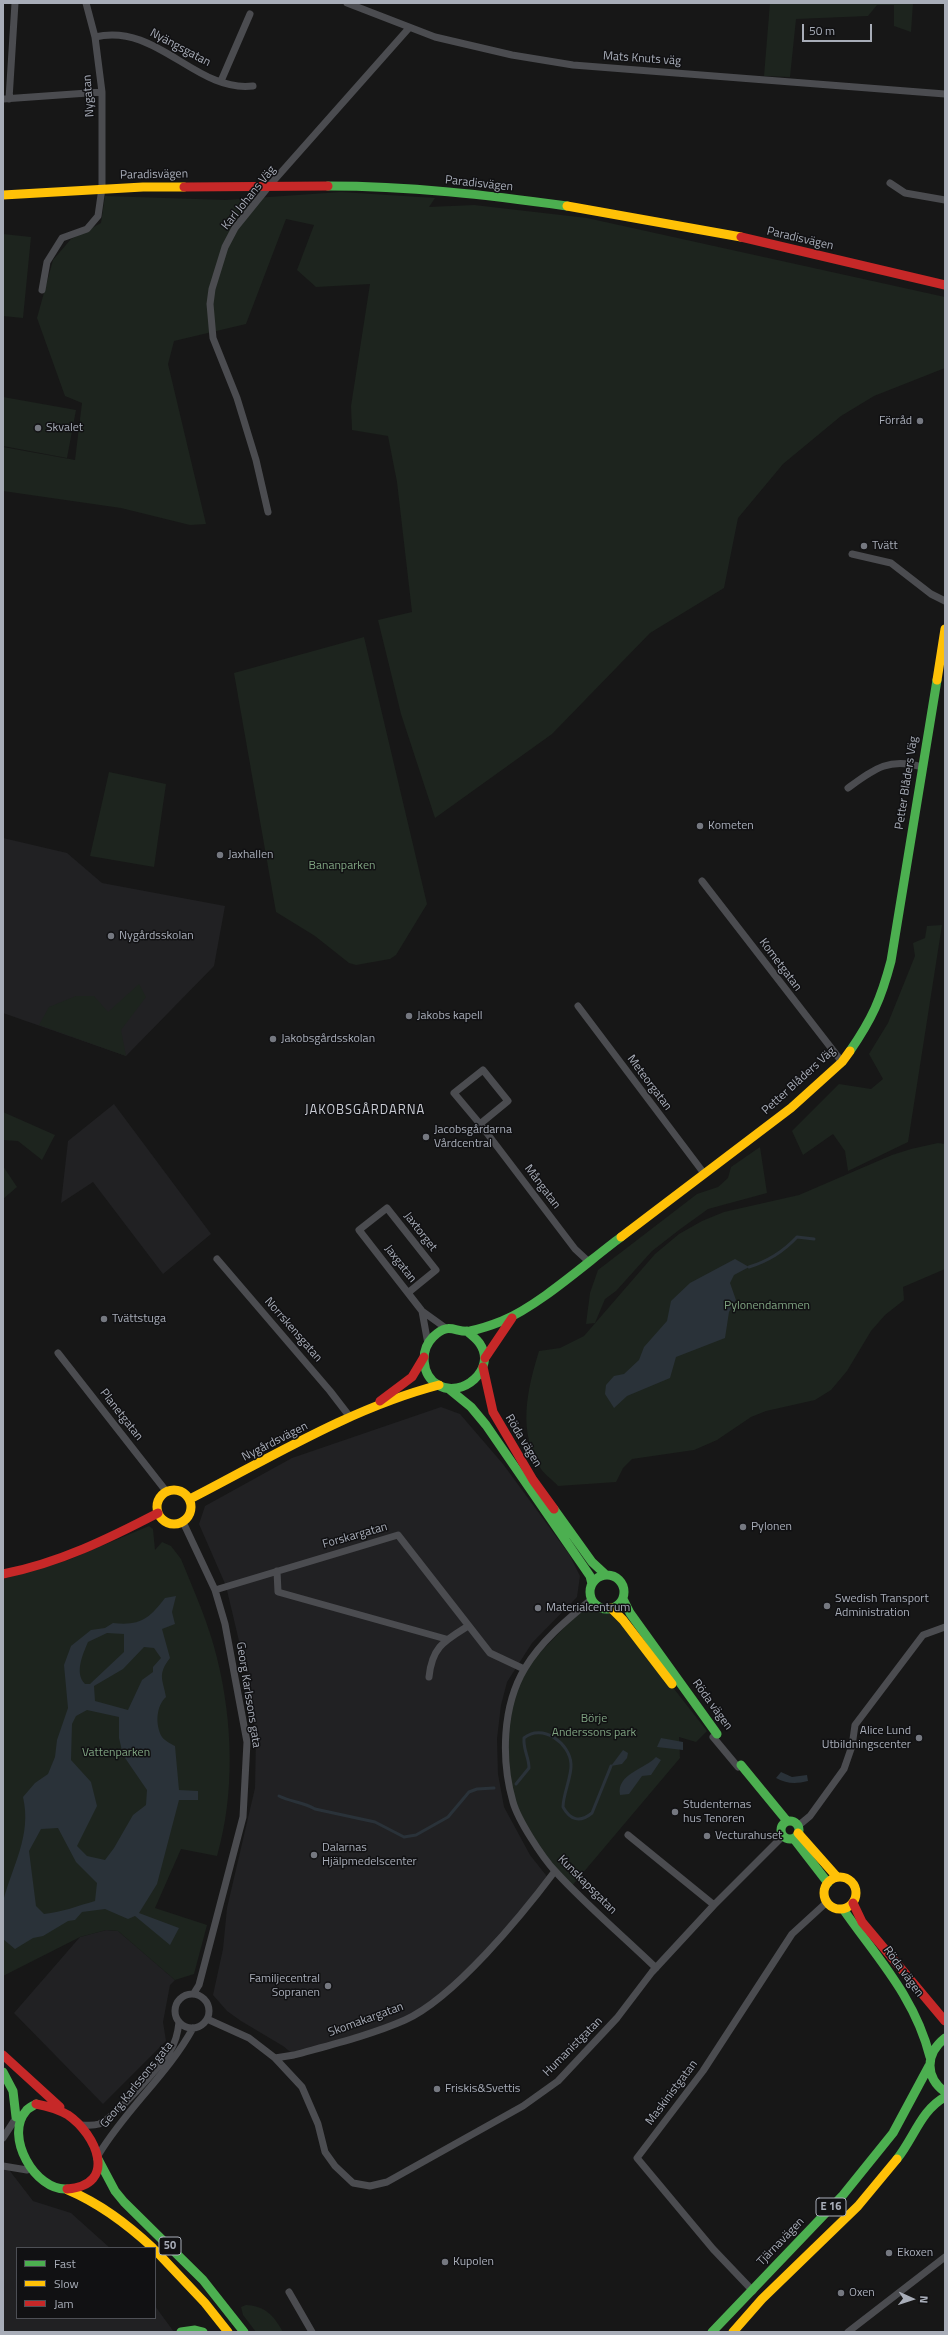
<!DOCTYPE html>
<html>
<head>
<meta charset="utf-8">
<style>
  body { margin:0 }
  #map { position:relative; width:948px; height:2335px; overflow:hidden; background:#171717; font-family:"Titillium Web",sans-serif }
  canvas { display:block }
  .frame { position:absolute; inset:0; border:4px solid #a8adb8; pointer-events:none }
  .legend { position:absolute; left:16px; top:2247px; width:140px; height:72px; box-sizing:border-box; background:#111113; border:1px solid #4d4f55; margin:0; padding:5px 7px; list-style:none; font-size:12px; color:#a8adb8 }
  .legend li { display:flex; align-items:center; gap:8px; height:20px }
  .legend b { width:20px; border:1px solid #4d4f55 }
  .north { position:absolute; left:892px; top:2279px; width:40px; height:40px; -webkit-text-stroke:3px #111113; paint-order:stroke; rotate:93deg; font-size:11px; font-weight:700; line-height:16px; text-align:center; color:#a8adb8 }
  .north::after { content:''; display:block; margin:auto; width:14px; height:18px; background:#a8adb8; clip-path:polygon(50% 0,100% 100%,50% 72%,0 100%) }
  .scale { position:absolute; left:802px; top:24px; width:70px; height:18px; box-sizing:border-box; border:2px solid #a8adb8; border-top:0; padding-left:5px; font-size:12px; line-height:14px; white-space:nowrap; color:#a8adb8; -webkit-text-stroke:3px #111113; paint-order:stroke }
</style>
</head>
<body>
<div id="map">
<canvas width="948" height="2335"></canvas>
<div class="frame"></div>
<ul class="legend">
<li><b style="height:5px;background:#4caf50"></b>Fast</li>
<li><b style="height:5px;background:#ffc107"></b>Slow</li>
<li><b style="height:5px;background:#c62828"></b>Jam</li>
</ul>
<div class="north">N</div>
<div class="scale">50 m</div>
</div>
<script>
const ctx = document.querySelector('canvas').getContext('2d');
ctx.lineJoin = 'round';
function fill(path, color) { ctx.fillStyle = color; ctx.fill(path, 'evenodd'); }
function stroke(path, color, width, dash) { ctx.strokeStyle = color; ctx.lineWidth = width; ctx.lineCap = dash ? 'butt' : 'round'; ctx.setLineDash(dash || []); ctx.stroke(path); }
function write(font, color, halo, rows, align = 'center') {
  ctx.font = font + ' "Titillium Web",sans-serif'; ctx.lineWidth = 3; ctx.setLineDash([]); ctx.textBaseline = 'middle'; ctx.strokeStyle = halo; ctx.fillStyle = color; for (const [text, x, y, turn = 0] of rows) {
    ctx.save(); ctx.translate(x, y); ctx.rotate((+turn || 0) * Math.PI / 180); ctx.textAlign = isNaN(turn) ? turn : align; if (halo) ctx.strokeText(text, 0, 0); ctx.fillText(text, 0, 0); ctx.restore();
  }
}
const built = new Path2D(`
  M3,838L67,853L102,883L225,906L214,966L126,1056L3,1013Z
  M114,1104L211,1234L163,1274L93,1182L61,1203L68,1141Z
  M441,1407L460,1414L503,1464L569,1554L580,1576L577,1597L532,1643L507,1682L501,1705L497,1739L498,1774L504,1807L530,1855L549,1879L448,1991L405,2020L294,2055L283,2046L241,2021L227,2011L213,1995L223,1949L227,1908L255,1788L256,1737L247,1675L226,1586L199,1524L205,1506L292,1458Z
  M106,1930L118,1931L175,1980L170,1985L163,2022L166,2041L103,2104L14,2013L80,1937Z
  M3,2162L33,2201L71,2213L110,2248H17V2318H155V2306L174,2332H3Z`);
const green = new Path2D(`
  M770,3H913L911,32L894,26V5H877L868,16L796,19L790,77L764,76Z
  M341,192L435,198L429,207L474,205L587,218L945,297V368L874,396L841,416L783,464L738,518L724,588L650,633L552,734L435,818L401,714L378,620L412,612L397,482L388,436L352,430L351,406L370,284L316,287L297,270L314,225L286,219L246,324L174,341L168,364L206,524L190,525L121,508L3,491V447L75,460L82,403L65,396L37,318L53,260L71,239L101,223L105,196L226,200Z
  M3,234L31,237L23,318L3,316Z
  M3,397L76,410L67,458L3,446Z
  M364,637L427,904L396,955L390,959L356,965L349,963L315,936L276,912L234,673Z
  M109,772L166,784L154,867L90,856Z
  M942,925L908,1142L848,1171L845,1151L833,1134L803,1155L792,1131L839,1084L871,1089L883,1079L869,1054L888,1023L915,956L913,943L925,938L927,926Z
  M139,984L146,997L121,1030L126,1056L39,1025L49,1007L76,996H94L108,1012Z
  M3,1112L55,1135L42,1160L18,1141L3,1140Z
  M938,1143L945,1144V1269L903,1287L904,1300L885,1315L871,1331L847,1371L831,1390L815,1400L766,1411L751,1417L717,1440L694,1450L632,1459L623,1468L616,1482L558,1486C553,1480 545,1475 541,1469C517,1432 527,1390 539,1351L560,1348L584,1336L655,1254L679,1234L702,1221L724,1212L799,1195L892,1155L911,1149Z
  M760,1147L767,1193L708,1209L679,1230L652,1251L616,1291L605,1299L595,1323L586,1324L590,1293L598,1270L697,1194L718,1187L728,1178L731,1167Z
  M3,1166L17,1187L3,1199Z
  M149,1526L153,1529L155,1550L162,1542L171,1546L181,1559C194,1591 209,1624 217,1658C233,1722 235,1794 217,1856L181,1849L155,1908L207,1925L194,1974L175,1980L118,1931L106,1930L80,1937L3,1976V1579L68,1560Z
  M592,1599L601,1607L611,1608L707,1731L696,1742L679,1737L680,1758L571,1887L555,1871L513,1803L507,1771L510,1709L524,1669Z
  M246,2305C266,2306 274,2316 283,2332H256L243,2315L241,2307Z`);
const water = new Path2D(`
  M735,1259L749,1267L734,1275L730,1283L736,1300L729,1312L725,1338L676,1357L670,1378L627,1396L614,1408L605,1394L606,1385L614,1376L624,1374L639,1360L644,1347L667,1321L671,1301L690,1283Z
  M176,1596L172,1612L175,1624L162,1629L170,1658C157,1675 163,1679 166,1697C156,1706 155,1725 162,1737C165,1741 171,1744 175,1746L179,1790L198,1791V1800H179L157,1884L139,1913L179,1928L170,1945L135,1916L128,1919L105,1909L82,1912L75,1920L68,1921L43,1936L33,1938L15,1949L3,1939C3,1928 1,1913 3,1902C12,1866 32,1836 23,1797L35,1783L48,1774L55,1757L57,1740L68,1708L64,1665L71,1646L91,1630L105,1628L113,1623C140,1626 149,1619 165,1598ZM107,1633L124,1634V1652L90,1684H85C74,1673 83,1654 88,1642ZM144,1647L154,1648L161,1658L153,1667V1672L142,1680L128,1710L95,1701L94,1686L123,1669ZM87,1710L119,1717V1738L123,1755L147,1790L146,1805L133,1815L114,1848L105,1860L87,1856L77,1846L97,1806L91,1782L71,1760L72,1724L76,1716ZM58,1828L76,1862L97,1883L95,1901C77,1906 63,1912 44,1914L36,1906L29,1851L41,1829Z
  M661,1738L683,1742V1750L657,1747Z
  M623,1750L628,1753L627,1758L622,1764L611,1766Z
  M656,1757L661,1760L651,1775L642,1776L629,1794L620,1795C616,1774 645,1769 656,1757Z
  M781,1772L792,1777L807,1775L808,1781C796,1784 787,1784 776,1778Z`);
const stream = new Path2D(`
  M749,1267C769,1261 783,1252 797,1237L814,1239
  M516,1784L529,1768C529,1757 523,1750 524,1738C542,1723 570,1743 571,1764C572,1776 563,1794 563,1807C570,1820 580,1823 592,1813L611,1766
  M279,1796C291,1802 303,1802 315,1809L375,1822L404,1837L416,1835L448,1817L469,1792L477,1789L494,1788`);
const street = new Path2D(`
  M347,3L435,37L512,55L573,65L945,94
  M95,37C157,22 196,93 253,86
  M221,81L250,14
  M3,99L102,92
  M9,99L15,3
  M890,183L905,193L945,200
  M42,290L47,262L62,238L87,229L98,216L102,188V92L95,37L86,3
  M268,512L256,460L237,398L213,338L210,304L212,289L225,247L235,228L269,186L409,28
  M852,554L891,563L931,594L945,601
  M848,788C874,769 889,757 922,767
  M702,881L842,1062
  M578,1006L703,1172
  M480,1124L454,1093L483,1070L508,1101L480,1124L575,1249L589,1262
  M217,1259L330,1391L350,1417
  M409,1292L436,1270L387,1208L359,1230L422,1311L447,1329
  M422,1311L428,1344
  M58,1353L166,1491
  M183,1522L215,1590L225,1624L247,1742L243,1817L199,1985L194,1993
  M277,1571L278,1592L446,1639
  M215,1590L398,1535L490,1653L524,1669
  M592,1599C568,1619 541,1641 525,1668C502,1706 501,1760 513,1802C518,1820 542,1857 555,1871C585,1904 624,1937 656,1968
  M429,1677C432,1647 444,1641 468,1626
  M713,1737L738,1767
  M798,1826L810,1816L844,1769L852,1746L855,1725L923,1635L945,1627
  M628,1835L714,1905
  M175 2011a17 17 0 1 1 34 0a17 17 0 1 1-34 0Z
  M207,2019L249,2038L275,2058L302,2087L318,2124L325,2152L335,2166L353,2183L370,2186L387,2182L523,2106L558,2081L617,2018L652,1972L714,1905L783,1836
  M275,2058L294,2055C330,2045 371,2035 405,2020C454,1998 522,1915 555,1871
  M81,2125C87,2125 93,2126 99,2124C116,2117 159,2067 170,2051C176,2042 178,2032 179,2022
  M3,2138L14,2121
  M99,2154C126,2109 168,2074 193,2028
  M3,2166L27,2170
  M753,2291L713,2249L637,2158L703,2071L792,1934L827,1902
  M289,2292L312,2332
  M848,2332L945,2257`);
const fast = new Path2D(`
  M328,186C409,186 488,195 567,206
  M850,1051C872,1019 881,999 891,961L937,680
  M467,1331C471,1335 477,1339 480,1344C497,1369 462,1399 438,1385C421,1375 420,1350 433,1337C449,1321 455,1333 470,1331C480,1329 492,1325 502,1321C540,1305 586,1263 621,1237
  M449,1389L471,1407L486,1425L590,1576L592,1584
  M554,1509L592,1562L606,1575
  M590 1592a17 17 0 1 1 34 0a17 17 0 1 1-34 0Z
  M623,1599L630,1613L717,1734
  M741,1765L787,1821
  M781 1830a9 9 0 1 1 18 0a9 9 0 1 1-18 0Z
  M794,1839L828,1883
  M843,1909C877,1958 915,1997 930,2057
  M945,2038C925,2054 925,2077 945,2092
  M3,2072L13,2091L16,2117
  M36,2104C33,2106 28,2108 26,2111C4,2136 35,2191 67,2189
  M98,2159L115,2191L124,2202L203,2280L244,2332
  M897,2159C914,2138 921,2110 945,2097
  M181,2332L195,2330L203,2332
  M712,2332L843,2195L893,2133L929,2066`);
const slow = new Path2D(`
  M3,195L143,187H184
  M567,206L741,237
  M937,680L945,629
  M621,1237L791,1108L842,1062L850,1051
  M157 1507a17 17 0 1 1 34 0a17 17 0 1 1-34 0Z
  M190,1499C270,1458 351,1408 439,1385
  M611,1608L623,1620L672,1684
  M798,1833L837,1877
  M824 1893a16 16 0 1 1 32 0a16 16 0 1 1-32 0Z
  M68,2190C101,2204 127,2224 153,2248
  M155,2250L205,2303L228,2332
  M733,2332L762,2299L858,2206L897,2159`);
const jam = new Path2D(`
  M184,187L328,186
  M741,237L945,285
  M485,1358L512,1318
  M483,1367L493,1412L533,1480L554,1509
  M380,1401L412,1377L424,1357
  M3,1574C59,1563 108,1539 158,1513
  M853,1903L862,1922L945,2021
  M3,2055L60,2107
  M36,2104C47,2106 58,2109 68,2115C96,2134 119,2185 67,2189`);
const markers = [
  [920,421,4,"#757880"],
  [38,428,4,"#757880"],
  [864,546,4,"#757880"],
  [700,826,4,"#757880"],
  [220,855,4,"#757880"],
  [111,936,4,"#757880"],
  [409,1016,4,"#757880"],
  [273,1039,4,"#757880"],
  [426,1137,4,"#757880"],
  [104,1319,4,"#757880"],
  [743,1527,4,"#757880"],
  [827,1606,4,"#757880"],
  [538,1608,4,"#757880"],
  [919,1738,4,"#757880"],
  [675,1812,4,"#757880"],
  [707,1836,4,"#757880"],
  [314,1855,4,"#757880"],
  [328,1986,4,"#757880"],
  [437,2089,4,"#757880"],
  [889,2253,4,"#757880"],
  [445,2262,4,"#757880"],
  [841,2293,4,"#757880"]
];
const shields = [
  [831,2207,30],
  [170,2246,22]
];
const shieldNames = [
  ["E 16",831,2207],
  ["50",170,2246]
];
const streetNames = [
  ["Nyängsgatan",180,48,28],
  ["Mats Knuts väg",642,59,4],
  ["Nygatan",89,96,-94],
  ["Paradisvägen",154,175,-1],
  ["Paradisvägen",479,184,6],
  ["Karl Johans Väg",249,198,-51],
  ["Paradisvägen",800,239,13],
  ["Petter Blåders Väg",907,783,-81],
  ["Kometgatan",780,965,53],
  ["Petter Blåders Väg",799,1081,-42],
  ["Meteorgatan",649,1083,53],
  ["Mångatan",542,1187,53],
  ["Jaxtorget",420,1232,52],
  ["Jaxgatan",400,1264,52],
  ["Norrskensgatan",293,1330,49],
  ["Planetgatan",121,1415,52],
  ["Röda vägen",523,1441,59],
  ["Nygårdsvägen",275,1442,-27],
  ["Forskargatan",355,1536,-16],
  ["Georg Karlssons gata",248,1695,81],
  ["Röda vägen",712,1705,54],
  ["Kunskapsgatan",587,1885,45],
  ["Röda vägen",903,1972,54],
  ["Skomakargatan",366,2020,-20],
  ["Humanistgatan",573,2047,-45],
  ["Georg Karlssons gata",137,2085,-51],
  ["Maskinistgatan",672,2093,-53],
  ["Tjärnavägen",781,2242,-46]
];
const poiNames = [
  ["Förråd",912,421,"right"],
  ["Skvalet",46,428],
  ["Tvätt",872,546],
  ["Kometen",708,826],
  ["Jaxhallen",228,855],
  ["Nygårdsskolan",119,936],
  ["Jakobs kapell",417,1016],
  ["Jakobsgårdsskolan",281,1039],
  ["Jacobsgårdarna",434,1130],
  ["Vårdcentral",434,1144],
  ["Tvättstuga",112,1319],
  ["Pylonen",751,1527],
  ["Swedish Transport",835,1599],
  ["Administration",835,1613],
  ["Materialcentrum",546,1608],
  ["Alice Lund",911,1731,"right"],
  ["Utbildningscenter",911,1745,"right"],
  ["Studenternas",683,1805],
  ["hus Tenoren",683,1819],
  ["Vecturahuset",715,1836],
  ["Dalarnas",322,1848],
  ["Hjälpmedelscenter",322,1862],
  ["Familjecentral",320,1979,"right"],
  ["Sopranen",320,1993,"right"],
  ["Friskis&Svettis",445,2089],
  ["Ekoxen",897,2253],
  ["Kupolen",453,2262],
  ["Oxen",849,2293]
];
const parkNames = [
  ["Bananparken",342,866],
  ["Pylonendammen",767,1306],
  ["Börje",594,1719],
  ["Anderssons park",594,1733],
  ["Vattenparken",116,1753]
];
const neighbourhoodNames = [
  ["JAKOBSGÅRDARNA",365,1111]
];
fill(built, '#212123');
fill(green, '#1d241e');
fill(water, '#2a3239');
stroke(stream, '#2a3239', 3);
stroke(street, '#4b4c50', 7);
stroke(fast, '#4caf50', 9);
stroke(slow, '#ffc107', 9);
stroke(jam, '#c62828', 9);
for (const [x, y, r, color] of markers) { const dot = new Path2D(); dot.arc(x, y, r, 0, 2 * Math.PI); ctx.fillStyle = color; ctx.fill(dot); stroke(dot, '#111113', 1.5); }
for (const [x, y, w] of shields) { const box = new Path2D(); box.roundRect(x - w / 2, y - 9, w, 18, 3); ctx.fillStyle = '#111113'; ctx.fill(box); stroke(box, '#a8adb8', 1); }
write('bold 11px', '#a8adb8', null, shieldNames);
write('12px', '#a8adb8', '#111113', streetNames);
write('12px', '#a8adb8', '#111113', poiNames, 'left');
write('12px', '#7fa381', '#111113', parkNames);
ctx.letterSpacing = '1px';
write('13px', '#c9ccd4', '#111113', neighbourhoodNames);
ctx.letterSpacing = '0px';
</script>
</body>
</html>
